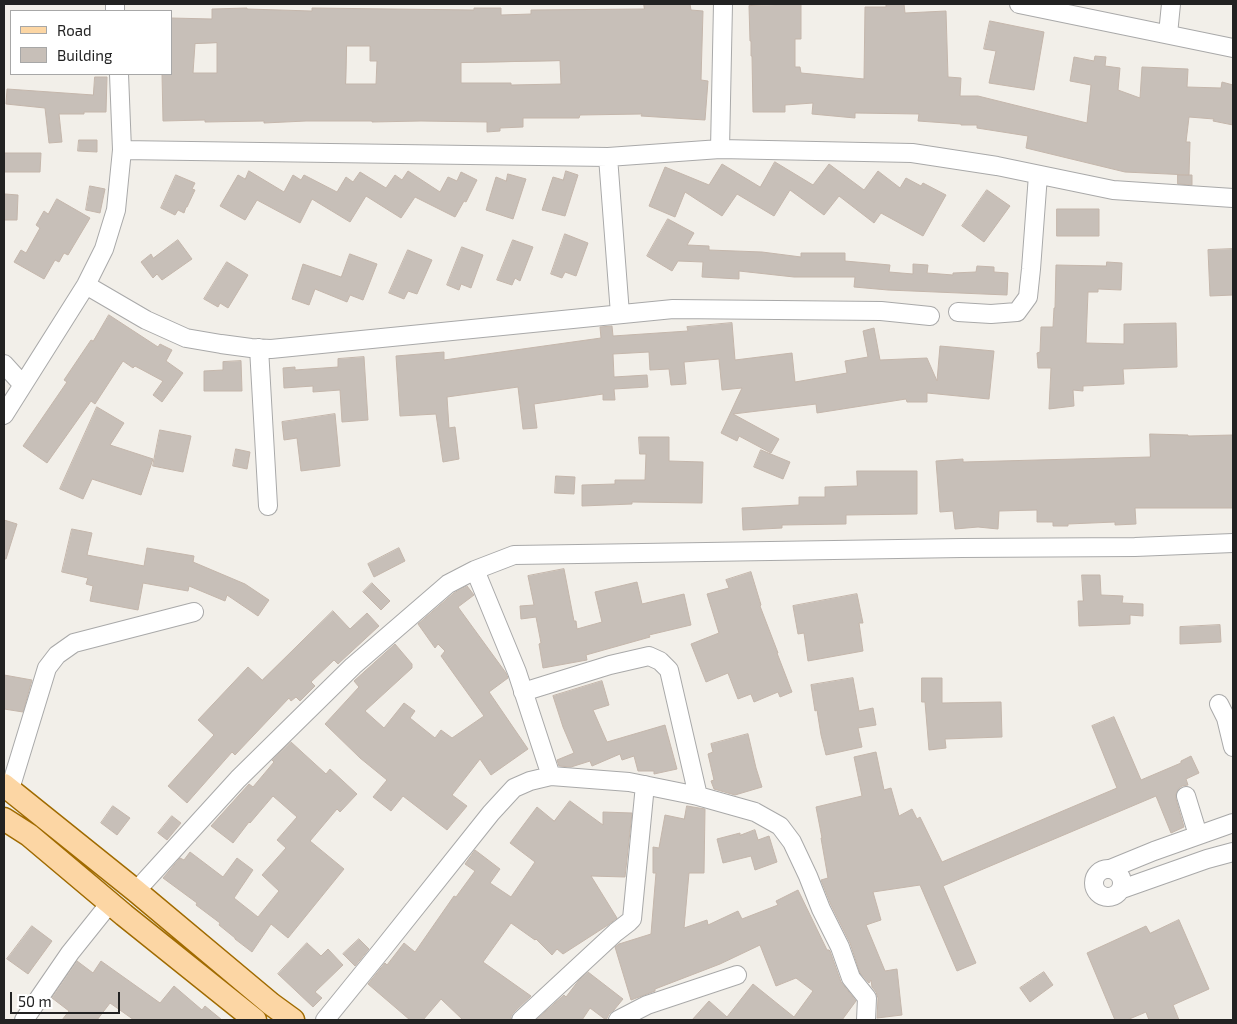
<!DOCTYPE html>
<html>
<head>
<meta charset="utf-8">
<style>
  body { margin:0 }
  #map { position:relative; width:1237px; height:1024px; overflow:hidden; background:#f2efe9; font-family:"Exo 2",sans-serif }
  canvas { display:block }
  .frame { position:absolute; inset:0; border:5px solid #222; pointer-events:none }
  .legend { position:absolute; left:10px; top:10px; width:162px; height:65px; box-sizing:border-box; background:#fff; border:1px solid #a7a7a7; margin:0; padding:6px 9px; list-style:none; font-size:15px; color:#222 }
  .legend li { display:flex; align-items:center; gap:10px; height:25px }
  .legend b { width:25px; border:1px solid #a7a7a7 }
  .scale { position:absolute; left:10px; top:992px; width:110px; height:22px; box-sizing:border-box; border:2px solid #222; border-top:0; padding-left:6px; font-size:15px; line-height:18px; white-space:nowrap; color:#222; -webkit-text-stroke:4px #fff; paint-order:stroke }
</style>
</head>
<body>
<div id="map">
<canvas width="1237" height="1024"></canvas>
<div class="frame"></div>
<ul class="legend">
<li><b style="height:6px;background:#fcd6a4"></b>Road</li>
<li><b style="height:14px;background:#c7bfb8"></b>Building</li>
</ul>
<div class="scale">50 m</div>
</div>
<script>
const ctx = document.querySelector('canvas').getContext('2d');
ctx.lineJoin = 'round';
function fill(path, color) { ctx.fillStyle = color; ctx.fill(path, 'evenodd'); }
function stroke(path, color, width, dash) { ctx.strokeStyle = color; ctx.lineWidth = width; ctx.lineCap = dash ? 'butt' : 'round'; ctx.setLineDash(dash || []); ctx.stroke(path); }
const building = new Path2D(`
  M644,4H690L691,10L703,11L701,80L708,81L705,120L641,116L642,114L580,115L579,118H523V127L500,128V131L487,132V122L421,121L372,122V121H306L264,123V121L205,122V120L163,121L162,74H171V18L212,19V9L247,8V9L312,11V8L474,10V8H501V15L531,14V10L644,9ZM217,43V73H193L195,44ZM347,46H370V61H377L376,84H346ZM560,61L561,84L511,85V83H461V63Z
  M801,4V39H795V67H800L801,73L864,79L865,7H886V4H904L905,13L946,11L948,77L961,78L960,96H978L1087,123L1091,85L1070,81L1074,57L1094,61L1095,56L1106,57L1105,66L1120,68L1118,90L1140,98L1142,67L1188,69L1187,87L1221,88L1222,82L1233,85V125L1213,121L1214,119L1189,117L1186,142H1190L1189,175L1125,172L1026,148L1028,136L977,128V125H961V124L918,121L919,114L855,113V118L812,114L813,103L785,105V112H753L752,56H751V41H750L749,6Z
  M990,21L1044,32L1034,90L989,83L996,51L984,49Z
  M95,77H107L106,112H84V114H59L62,142L49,143L45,108L6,104L7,89L93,95Z
  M79,140H97V152L78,151Z
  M4,153H41L40,172H4Z
  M775,162L813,185L829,164L864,190L878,171L900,188L906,178L921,186L923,183L946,195L923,236L881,213L874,223L839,196L824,215L790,190L774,216L737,194L722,216L685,192L675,217L649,206L665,167L709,185L722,164L760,187Z
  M249,171L284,192L293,175L301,180L304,175L337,192L346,177L353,182L360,172L386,188L395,175L402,180L408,171L440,192L448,177L457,181L461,172L477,180L466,202L464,201L455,217L415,197L401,218L366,196L350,222L312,199L300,223L257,200L245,220L220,206L238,175L245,179Z
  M566,171L578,175L565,216L542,210L553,177L563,180Z
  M508,174L526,179L513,219L486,210L496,177L506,181Z
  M176,175L195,183L192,189L195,190L187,207H186L184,213L178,210L175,215L161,208Z
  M1178,175H1192V185L1178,184Z
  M90,186L105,189L100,213L86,210Z
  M987,190L1010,206L984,242L962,226Z
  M5,194L18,195L17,220H4Z
  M57,199L90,218L68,255L64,253L59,262L55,260L44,279L14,262L21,250L26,253L40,228L36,225L44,211L48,214Z
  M1057,209H1099V236H1057Z
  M668,219L694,233L687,245L709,246V250L762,252L801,257V253H845V261L890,265L889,272L913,274V264L928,265L927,273L953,275V273L976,272L977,266L994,267V272L1008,273L1007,295L888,290L854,287L855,277H794L739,271V279L702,277L703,262L678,261L672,271L647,256Z
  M565,234L588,243L576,276L565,272L562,278L551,274Z
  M178,240L192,259L162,280L157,274L153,278L141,262L151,254L153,258Z
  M513,240L533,247L520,281L515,278L512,285L497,280Z
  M462,247L483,255L471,288L461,284L459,290L447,285Z
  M1233,249V295L1210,296L1208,250Z
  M408,250L432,260L417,294L408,291L404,299L389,293Z
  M350,254L377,264L363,300L350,295L347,302L315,289L309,305L292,299L303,264L341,277Z
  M227,262L248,275L228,308L220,303L218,307L204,299Z
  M1107,262L1122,263L1121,290L1098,289V292H1088L1086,343L1124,344V324L1176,323L1177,367L1123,369L1124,384L1083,386V391L1073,390L1074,406L1049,409L1051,368H1038L1037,353L1040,352L1041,327H1053L1054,308H1055L1056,265L1106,266Z
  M109,315L158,347L160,344L172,350L166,361L183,373L162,402L153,395L163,381L135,366L133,368L123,361L95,404L91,401L47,463L23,446L67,382L64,380L91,340L93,341Z
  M732,323L735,360L792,353L795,382L847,373L845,361L868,357L863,331L874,328L880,360L927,358L937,381L940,346L994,351L989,399L927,393V402H907L906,399L817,413L816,404L733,414L779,439L771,453L739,436L737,441L721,433L742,388L722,390L719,359L684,362L686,384L671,385L669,369L650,370L649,352L613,354L614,377L647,375L648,387L614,389L615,400H603V394L534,404L537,428L523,429L518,387L447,397L449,428L455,427L459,459L443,462L436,414L400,416L396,356L444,352V360L601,338L600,327L612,326L613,336L688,331L687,327Z
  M364,357L368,420L342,422L340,390L313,392V386L284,388L283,368L295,367V370L338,367V359Z
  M241,361L242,391H204V371L223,370V362Z
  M97,407L124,423L110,445L153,459L141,495L92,479L83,499L60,489Z
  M335,414L340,466L301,471L297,438L284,440L282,422Z
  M160,430L191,436L183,472L153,466Z
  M1150,434L1188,435V436L1233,435V508H1135L1136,524L1115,525V522L1068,524V526H1053V522H1037V510L999,511L998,529L978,527L955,529L953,511L940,512L936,461L963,459V462L1150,457Z
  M639,437H669V461L703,462L702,503L632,502V504L582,506V485L615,484V480H645L646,454H640Z
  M236,449L250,452L247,469L233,466Z
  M761,450L790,462L783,479L754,467Z
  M857,471H917V514L846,515V524L782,525V528L743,530L742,508L799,505V497H825V487L857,486Z
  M556,476L575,477L574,494L555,493Z
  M4,520L17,524L6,559H4Z
  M72,529L92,533L87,555L144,566L147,548L194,556L193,562L245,584L269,600L258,616L227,595L225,601L189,586L188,591L143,583L138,610L90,601L93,586L86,584L88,578L62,572Z
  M399,548L405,561L374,577L368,564Z
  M564,569L574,621H576L577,629L602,622L595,592L637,582L642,604L684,594L691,625L649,635L650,637L586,655L587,660L543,668L539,644L541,643L536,617L521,619L520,606L534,605L528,576Z
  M751,572L761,605L760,606L778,653H777L792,692L780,697L778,692L754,702L751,694L738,699L728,673L706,682L691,644L719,633L707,594L729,588L726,580Z
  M1082,575H1100L1101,595L1123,596L1122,603L1143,604V616L1130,615V624L1079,626L1078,601H1083Z
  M372,583L390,601L381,610L363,592Z
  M467,586L474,595L458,607L506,673L508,678L489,692L528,749L491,775L480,759L452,795L467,806L447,830L403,796L391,811L373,797L387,780L360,758L325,724L359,687L354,681L395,644L412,664V668L365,711L384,728L404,703L415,711L410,718L435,738L441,730L452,738L484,716L441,656L445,651L438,644L435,648L418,624L454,593Z
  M857,594L863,623H859L863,651L808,661L804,633L798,634L793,606Z
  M333,611L350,629L367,613L379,626L338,664L334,660L311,682L315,686L300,701L296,697L291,701L289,698L235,755L232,752L187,803L168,786L214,735L198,720L248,667L262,680Z
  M1220,625L1221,642L1180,644V627Z
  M4,675L32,680L23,712L4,709Z
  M853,678L859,711L873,708L876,725L858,728L862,747L826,755L821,735L817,710L815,711L811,685Z
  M922,678H942V703L1001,702L1002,737L945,739L946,748L929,750L925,702H922Z
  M602,681L609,705L593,710L607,742L665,725L677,769L654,774V771H638L634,756L622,760L620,754L592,766L590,761L571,767L559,766L557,760L574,753L563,727L553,696Z
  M1114,717L1141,780L1181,763V761L1191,756L1199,773L1186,779L1188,785L1182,786L1179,788L1176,794V799L1184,827L1171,833L1156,796L943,886L976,963L957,971L920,885L873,892L881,920L866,925L885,971L897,969L902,1015L877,1018L878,998L876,992L872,987L871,980L869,983L860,973L850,943L831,905L821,880L828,878L821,838H822L816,807L862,796L854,757L876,752L884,790L891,788L899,816L912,809L917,819L920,817L942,862L1117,788L1092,726Z
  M748,734L756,768L762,787L735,795L714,789L711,781L714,780L708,754L713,752L711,744Z
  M291,742L326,774L330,769L357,794L340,812L337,809L310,841L344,869L288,938L271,924L252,952L235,939V938L219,925L220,923L196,905L197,903L163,878L180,858L184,860L190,852L223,877L237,858L253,870L234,898L258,917L279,891L262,875L286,848L277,840L297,817L273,796L250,823L249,822L233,843L211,826L249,784L253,787L274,762L272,760Z
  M570,801L603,825V812L632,813L625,877L591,876L617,918L608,925L563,954L557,949L552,955L536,939L535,940L511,923L483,962L531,996L514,1012L511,1016V1020H463L441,999L423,1020H410L368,984L385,963L387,965L404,943L415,952L454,896L456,897L475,871L465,864L475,850L500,869L490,883L511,897L535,862L510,843L537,807L554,821Z
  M113,806L130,818L117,835L101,823Z
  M687,806L705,809L704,873H689L684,928L707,920L708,925L738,911L742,919L778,905L776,901L798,890L827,950H829L830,951L841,982L856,1001L842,1020H692L709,1001L727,1017L753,984L794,1017L813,991L796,978L776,986L760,945L720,964L655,989V991L631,1000L615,947L619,944L651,934L656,873H653V847L659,848L665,815L684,819Z
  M172,816L181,823L167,840L158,833Z
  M755,830L758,840L769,836L777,862L755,870L751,856L723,863L717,839L740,833V835Z
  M1179,920L1209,989L1173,1005L1179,1020H1149L1146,1012L1127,1020H1115L1087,953L1146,926L1150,933Z
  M32,926L52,941L28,974L7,959Z
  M359,939L369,949L355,966L343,954Z
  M307,943L321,956L328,949L343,965L315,992L322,998L313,1007L278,974Z
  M77,961L93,973L101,961L160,1003L174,986L202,1010L205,1006L222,1020H134L110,1003L97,1020H62L69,1011L52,998Z
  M588,972L623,999L614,1010L609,1014L606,1020L590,1008L582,1020H536L564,995L566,997L579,980Z
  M1044,972L1053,985L1030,1002L1020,988Z`);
const minor = new Path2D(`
  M115,4V11
  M1019,4L1233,48
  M1168,34L1171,4
  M720,149L723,4
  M122,150L608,157L720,149L912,153L997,166L1113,190L1233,198
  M608,157L620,314
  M86,285L146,320L186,338L221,344L251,348L271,349L673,309L881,311L930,316
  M958,312L991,314L1017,312L1028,297L1031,269L1038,175
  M259,348L268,506
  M4,364L23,385
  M4,415L86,285L104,249L116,210L122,150L119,74
  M475,570L517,672L551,776
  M523,692L610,665L649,656L660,661L669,670L698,796
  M1219,704L1226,718L1233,747
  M10,789L47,668L57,655L74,643L194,612
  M1186,796L1198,835
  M1094 883a14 14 0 1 1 28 0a14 14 0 1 1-28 0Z
  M1110,869L1154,851L1233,823
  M1122,889L1207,859L1233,852
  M136,891L238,779L353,666L448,584L475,570L514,555L962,548L1135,547L1233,543
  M24,1020L70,953L110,903
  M325,1020L381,951L491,813L514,788L530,781L551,776L629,782L698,796L755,812L780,826L792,842L808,876L821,909L840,947L851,978L867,998L866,1020
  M521,1020L616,932L629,922L632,919L645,785
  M618,1020L647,1005L737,975`);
const major = new Path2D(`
  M4,785L136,891L271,1004L293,1020
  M4,819L29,835L124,915L255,1020`);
fill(building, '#c7bfb8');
stroke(building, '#c4b6ab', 1);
stroke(minor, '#a9a9a9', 20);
stroke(major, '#a06b00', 25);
stroke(minor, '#fff', 18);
stroke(major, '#fcd6a4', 22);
</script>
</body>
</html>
